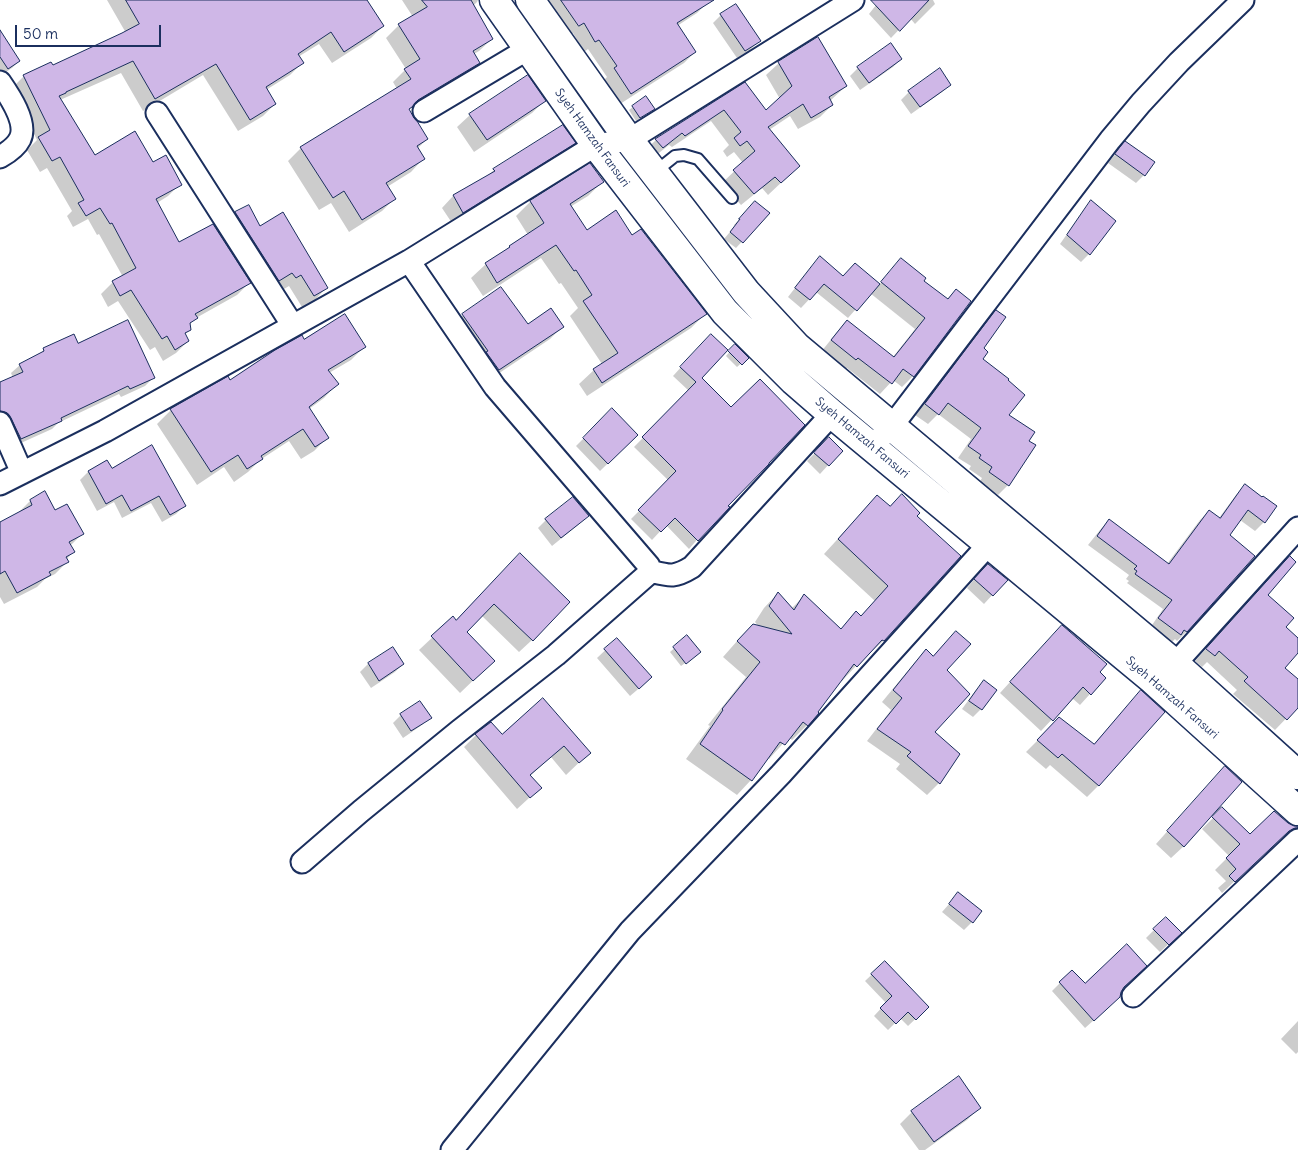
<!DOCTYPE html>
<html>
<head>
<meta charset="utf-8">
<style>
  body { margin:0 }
  #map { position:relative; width:1298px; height:1150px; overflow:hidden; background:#fff; font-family:Delius,sans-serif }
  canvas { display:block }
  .scale { position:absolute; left:15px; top:25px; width:146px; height:22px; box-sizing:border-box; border:2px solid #1b2f5e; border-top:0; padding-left:6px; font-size:15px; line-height:18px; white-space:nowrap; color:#1b2f5e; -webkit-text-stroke:4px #fff; paint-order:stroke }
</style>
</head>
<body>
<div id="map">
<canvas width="1298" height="1150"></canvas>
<div class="scale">50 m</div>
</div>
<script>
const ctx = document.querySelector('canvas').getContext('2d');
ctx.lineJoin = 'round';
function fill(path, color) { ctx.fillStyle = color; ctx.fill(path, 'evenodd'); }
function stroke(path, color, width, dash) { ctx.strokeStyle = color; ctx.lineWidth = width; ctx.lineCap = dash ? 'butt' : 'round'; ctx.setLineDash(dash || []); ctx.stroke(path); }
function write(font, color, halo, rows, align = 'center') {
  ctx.font = font + ' Delius,sans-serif'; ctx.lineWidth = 4; ctx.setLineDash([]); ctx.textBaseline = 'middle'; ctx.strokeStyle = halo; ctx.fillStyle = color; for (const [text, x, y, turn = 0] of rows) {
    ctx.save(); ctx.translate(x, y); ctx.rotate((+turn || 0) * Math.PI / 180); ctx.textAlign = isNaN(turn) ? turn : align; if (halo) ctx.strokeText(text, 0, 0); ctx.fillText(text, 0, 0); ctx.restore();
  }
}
const shadow = new Path2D(`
  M107,0H366L383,26L371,38L332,63L319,44L298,57L302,63L290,75L266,90L275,104L263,116L238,131L203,75L143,111L121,73L60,100L95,156L153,164L180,184L168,196L157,203L179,244L249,283L237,295L196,318L189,325L190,330L184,335L188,341L176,353L163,361L155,347L150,350L118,301L108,307L101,294L113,282L123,277L99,234L97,235L88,219L73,227L67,216L72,211L47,168L40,172L27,150L37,140L12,88L24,76L52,67L126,33Z
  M402,0H478L477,2L473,6L492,39L479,51L474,54L479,63L466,75L408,110L427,139L417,149L423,159L411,172L387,187L394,199L382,211L349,232L331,203L319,210L288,161L301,148L397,89L393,82L406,69L386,38L399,25L413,17Z
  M543,0H706L707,3L697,13L677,26L695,52L684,63L620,104L604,80L607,77L588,49L584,52L573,33L568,36Z
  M880,0H933L935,4L915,24L910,18L891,38L869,14Z
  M721,15L759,41L751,49L737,58L713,23Z
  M0,35L19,61L12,68L0,76Z
  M901,59L893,67L860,90L850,76L858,68Z
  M779,63L846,86L830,101L832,105L820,117L798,129L790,116L769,130L799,166L768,195L762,188L741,205L722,183L743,163L734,152L727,157L723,151L729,145L711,121L672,147L669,145L650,160L643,152L656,140L745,84L765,112L780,99L766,75Z
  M527,76L544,101L532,113L474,152L457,127L470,115Z
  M950,84L942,92L911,114L901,100L909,92Z
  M633,107L653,109L636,121L629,110Z
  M574,143L563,154L452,223L442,208L453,196L486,177L494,170Z
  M1118,151L1144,175L1136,183L1108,163Z
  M590,165L602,182L588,196L570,207L587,231L632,236L705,314L691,328L587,396L579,384L594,370L602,364L570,316L578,308L561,283L559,284L541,258L483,296L471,278L486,264L503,253L509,247L528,235L516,216L530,202Z
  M1091,202L1089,254L1081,262L1060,244L1084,210Z
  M749,209L768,213L736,248L724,239L735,226L734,225Z
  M236,213L260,227L326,288L315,300L302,307L289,286L284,289L280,283L267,291L224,224Z
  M901,259L922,281L946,300L956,290L970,301L913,376L902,387L893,380L880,394L847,368L844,370L821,352L837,332L847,321L893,357L915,329L870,293L848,318L816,292L801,308L788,297L812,266L843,277L879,285Z
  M996,312L982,349L981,360L1007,415L1008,485L998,495L979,483L982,478L969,469L971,466L958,458L971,439L938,414L928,424L915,415L986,322Z
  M463,315L527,326L562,327L550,339L486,382L451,327Z
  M304,340L364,347L351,360L329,373L337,384L324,398L309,409L327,438L314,451L301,459L289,441L260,460L248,472L234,482L224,467L197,485L157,424L171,410L228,378L230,381Z
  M702,344L700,378L726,506L689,549L666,525L652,540L631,519L669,481L634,447L689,391L673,376Z
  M77,345L154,377L145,386L121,397L119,394L58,423L52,429L12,447L0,423V384L13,378L11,373L20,365L38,355L44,350Z
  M735,346L747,358L737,367L726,356Z
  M612,410L637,435L600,471L576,446Z
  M829,439L841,451L820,474L807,461Z
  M107,462L111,470L184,506L176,514L162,522L151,503L122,518L114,502L97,511L80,480L88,472Z
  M1245,486L1264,522L1255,531L1240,520L1229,535L1254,557L1186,632L1177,641L1175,639L1171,643L1150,628L1163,609L1127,583L1129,581L1126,579L1129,575L1088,545L1100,530L1109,520L1167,564L1200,520L1209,511L1219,518L1236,495Z
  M44,493L55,512L82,534L70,546L73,552L66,560L67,562L55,574L45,579L37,587L4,604L0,597V524L18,513L30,501Z
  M877,496L890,507L915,516L960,556L883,641L868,655L867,654L842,681L841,680L807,725L792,740L789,737L769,759L768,758L751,780L737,795L686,759L710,726L708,725L746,677L723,657L738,640L759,627L755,622L764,608L778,593L791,609L804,596L840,630L856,613L860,617L875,601L824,554Z
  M587,516L579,524L552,546L538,528L546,520Z
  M520,555L532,640L519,652L481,615L466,632L481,673L460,693L419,650L453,618L456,621Z
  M1290,557L1266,595L1284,627L1298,640V652L1283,668L1298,681V706L1275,730L1233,694L1237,690L1207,662L1202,667L1195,661Z
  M980,573L1006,580L984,604L967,588Z
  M687,637L695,656L681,666L670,652Z
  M1051,637L1098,672L1090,694L1080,705L1072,698L1041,731L1000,693Z
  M617,639L643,685L630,696L597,658Z
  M392,648L403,664L395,672L371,688L360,672L368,664Z
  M926,651L945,670L933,732L959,754L939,783L927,795L896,769L900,764L867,741L891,710L882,702L915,662Z
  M984,682L996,690L981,709L973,717L962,709L976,690Z
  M1141,692L1163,712L1098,786L1087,797L1050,765L1046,769L1026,752L1059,719L1093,745Z
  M543,700L589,753L566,775L551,757L530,776L540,788L517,809L464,747L476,735L491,723L502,736Z
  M420,703L430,717L422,725L403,738L393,723L401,715Z
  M1213,780L1184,846L1171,858L1156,844Z
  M1222,809L1250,836L1287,824L1297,828L1286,839H1282L1276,842L1222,893L1218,888L1226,881L1215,870L1229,856L1202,829Z
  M958,894L972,922L964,930L942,912Z
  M1166,918L1180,933L1160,952L1146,938Z
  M885,962L928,1007L908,1026L900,1018L888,1030L874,1016L886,1003L865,981Z
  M1072,971L1084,985L1123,987L1111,1005L1085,1028L1052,991Z
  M1298,1021V1052L1296,1054L1281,1039Z
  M980,1107L967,1120L925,1150H919L900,1124L912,1112Z`);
const building = new Path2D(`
  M126,0H367L384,26L344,52L331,32L298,54L304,63L266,87L276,104L250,120L216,64L155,99L133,61L66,92V93L59,96L95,155L135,131L153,162L166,155L182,185L156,199L179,242L213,224L251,283L195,314L198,318L190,323L191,330L185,333L189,341L175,350L167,336L162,339L131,290L120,296L112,281L136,268L112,223L110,224L100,208L86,216L78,203L84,200L60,157L52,161L38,137L50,130L23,75L51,62L53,65L122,33L139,24Z
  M422,0H471L493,39L473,51L480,63L418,100L412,107L409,109L414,118L417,121L428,139L417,146L425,159L386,183L396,199L362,220L344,191L333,198L300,147L411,79L404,69L420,59L398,24L427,7Z
  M561,0H714L677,23L696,52L631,94L614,68L617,66L599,40L595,42L584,23L579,26Z
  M871,0H929L900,31Z
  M736,4L761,41L745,51L720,14Z
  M0,30L20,61L8,69L0,57Z
  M818,37L847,86L829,97L833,105L811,118L803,104L768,127L800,166L781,183L775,177L754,194L733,170L755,151L747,141L740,146L734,138L741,132L724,110L685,136L682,133L663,148L655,139L745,82L766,110L792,86L778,62Z
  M891,43L902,59L869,83L857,67Z
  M940,68L951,85L920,107L908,91Z
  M528,75L546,101L487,140L469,114Z
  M646,96L655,109L640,118L632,106Z
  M563,125L576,143L463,213L453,195L495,171L493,169Z
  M1125,141L1155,162L1145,176L1115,154Z
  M590,163L604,182L570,204L587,230L616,210L632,235L641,229L707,314L602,383L593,369L618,353L583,301L592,295L576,270L574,271L556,245L497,283L485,263L510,247L509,246L544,223L530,201Z
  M1091,200L1116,221L1090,255L1067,235Z
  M755,201L770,213L743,243L730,232L740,219H739Z
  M249,205L260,226L283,212L328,288L314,296L301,275L296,278L292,273L279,281L235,212Z
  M820,256L843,276L855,263L880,284L857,311L824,284L810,300L795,288Z
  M901,258L926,278L924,281L948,299L956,289L971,301L914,377L903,369L892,384L858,358L856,360L831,340L847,320L894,357L925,318L881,282Z
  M501,287L528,324L551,308L564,327L499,370L486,352L488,351L462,314Z
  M996,310L1006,317L984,348L988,352L983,359L1009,379L1008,380L1025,395L1009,415L1035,432L1029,441L1036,445L1009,486L989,472L992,467L979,458L981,455L968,446L981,428L948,403L939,415L925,404Z
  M345,314L366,347L328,370L339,384L309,407L329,438L315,447L303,429L261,456L263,459L247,469L238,455L211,472L170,409L228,376L230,380L275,350L302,335L304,339Z
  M128,320L155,378L130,389L128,386L61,418L62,421L21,439L11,418L7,413L0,411V382L23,372L19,364L44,351L43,348L74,334L78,343Z
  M711,334L728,350L702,378L731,407L760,379L805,425L769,463V464L728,506L730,507L698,541L675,518L661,532L638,510L676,471L642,437L696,382L680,367Z
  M735,344L749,358L742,365L728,351Z
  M612,408L638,435L608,464L583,438Z
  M829,437L843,451L829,466L814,453Z
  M152,445L186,506L170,515L159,496L131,511L122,495L106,504L88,471L107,460L112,468Z
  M1245,484L1262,497L1263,496L1277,506L1265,523L1248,510L1230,535L1255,556L1187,632L1184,630L1181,635L1158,618L1172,600L1135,574L1137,571L1134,569L1137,566L1097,536L1109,519L1169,564L1209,510L1220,518Z
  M45,491L55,510L67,504L84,534L69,542L75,552L66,557L69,562L49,572L51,575L17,593L5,571L0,574V522L32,505L30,500Z
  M902,494L920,513L917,516L961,556L884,641L882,640L857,667L854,664L818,712L819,713L808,726L803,722L785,745L780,742L752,781L700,744L723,710L722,709L760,662L737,641L753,624L792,634L769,606L778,592L794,610L804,594L841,629L856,611L861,616L888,586L838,539L877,495L890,506Z
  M573,497L589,516L561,538L545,519Z
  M520,553L570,602L533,641L494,604L467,632L495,661L473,681L431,636L453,616L456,620Z
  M1290,556L1296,562L1268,595L1294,618L1286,627L1298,638V653L1285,668L1298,679V708L1287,720L1244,681L1248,677L1219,651L1215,656L1206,649Z
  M988,564L1008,580L993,596L974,579Z
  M1062,625L1107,664L1100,672L1106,678L1091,695L1083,687L1053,721L1010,682Z
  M956,631L971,644L947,670L970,694L935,732L960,754L940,784L907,756L911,752L877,729L902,698L893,690L926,649L933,656Z
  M687,635L701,652L686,664L673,647Z
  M617,638L652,677L639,689L604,649Z
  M393,647L404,664L379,681L368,663Z
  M984,680L997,690L982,710L969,701Z
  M1141,690L1165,712L1099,786L1062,754L1058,758L1037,740L1059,717L1094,744Z
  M543,698L591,753L579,763L564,746L530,775L542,788L530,798L475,734L491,722L502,734Z
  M420,701L432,718L411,731L400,714Z
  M1225,766L1242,782L1184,847L1167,831Z
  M1222,807L1250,834L1274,811L1288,823L1294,826H1297L1298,828H1295L1289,831L1235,882L1229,876L1236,869L1226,858L1240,844L1212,817Z
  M958,892L982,911L973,923L949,904Z
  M1166,917L1182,933L1169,945L1153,929Z
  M1127,944L1147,966L1124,987L1121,992L1120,997L1094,1021L1059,982L1072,970L1085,983Z
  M885,961L929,1007L916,1020L908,1012L896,1024L880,1008L892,996L871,974Z
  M959,1076L981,1108L934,1142L911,1111Z`);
const service = new Path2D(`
  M655,172L675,156L684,155L698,159L732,198`);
const minor = new Path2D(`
  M0,82C9,95 28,123 20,139C16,147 7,153 0,157
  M424,111L528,49
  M157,113L293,326
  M409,261L495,387L649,566L650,571
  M0,423L22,473
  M881,437L892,426L1110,140L1141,103L1179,62L1243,0
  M0,484L105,431L409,261L596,145L629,140L853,0
  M650,571C670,576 674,578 692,567L832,414
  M1175,664L1298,528
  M302,862L361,811L459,731L556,655L647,575L650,571
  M1133,996L1298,840
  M452,1150L630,931L781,774L989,544`);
const secondary = new Path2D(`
  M494,0L596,145L725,312L794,381L832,414L1153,680L1298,811
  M530,0L629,140L746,292L797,347L1175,664L1298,775`);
const streetNames = [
  ["Syeh Hamzah Fansuri",592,138,54],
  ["Syeh Hamzah Fansuri",862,438,40],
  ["Syeh Hamzah Fansuri",1172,698,41]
];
fill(shadow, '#0003');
fill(building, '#cfb7e7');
stroke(building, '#1b2f5e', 1);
stroke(service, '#1b2f5e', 14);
stroke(minor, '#1b2f5e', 25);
stroke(secondary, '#1b2f5e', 31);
stroke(service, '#fff', 10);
stroke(minor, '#fff', 21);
stroke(secondary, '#fff', 28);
write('12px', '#1b2f5e', '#fff', streetNames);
</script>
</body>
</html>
